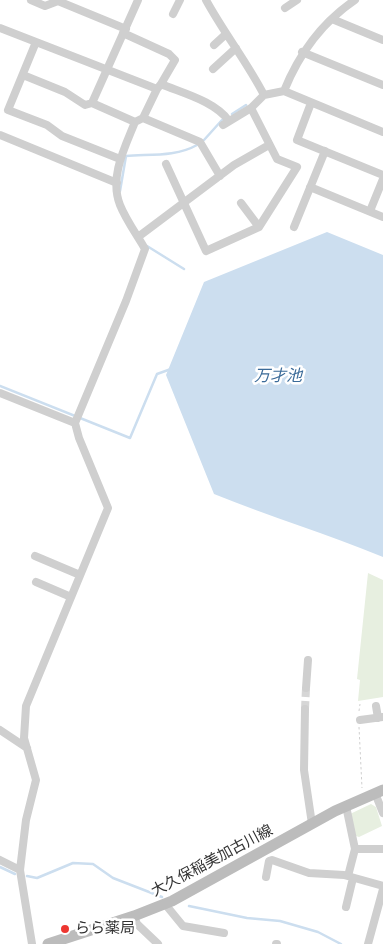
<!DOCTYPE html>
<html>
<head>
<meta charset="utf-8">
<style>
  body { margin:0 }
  canvas { display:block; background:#fff }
</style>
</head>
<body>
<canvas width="383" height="944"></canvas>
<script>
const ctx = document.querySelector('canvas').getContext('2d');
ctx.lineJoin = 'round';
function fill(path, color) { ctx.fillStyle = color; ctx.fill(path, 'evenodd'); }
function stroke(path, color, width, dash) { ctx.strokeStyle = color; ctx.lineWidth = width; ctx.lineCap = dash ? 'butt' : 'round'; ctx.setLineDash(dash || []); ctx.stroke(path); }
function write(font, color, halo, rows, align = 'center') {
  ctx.font = font + ' Rubik,"Noto Sans JP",sans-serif'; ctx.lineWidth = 5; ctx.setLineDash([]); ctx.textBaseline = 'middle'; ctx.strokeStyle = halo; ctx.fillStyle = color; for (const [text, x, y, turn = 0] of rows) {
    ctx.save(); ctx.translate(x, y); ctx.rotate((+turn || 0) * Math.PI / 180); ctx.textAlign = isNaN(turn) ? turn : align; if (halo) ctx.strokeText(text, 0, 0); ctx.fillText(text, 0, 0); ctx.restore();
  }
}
const green = new Path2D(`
  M368,573L383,580V697L358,701L360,680L357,679Z
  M371,804L376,807L382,826L359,837L356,836L350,814Z`);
const water = new Path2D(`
  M327,232L383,255V557C328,534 270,517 214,494L166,375L204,282Z`);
const stream = new Path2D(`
  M232,114L246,105
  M204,140L222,120
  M120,191L126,156C149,154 176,157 197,145
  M147,246L184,269
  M0,386L130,438L157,374L171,369
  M0,867L15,874
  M27,876L37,878L73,863L93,864L113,878L162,897
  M189,906L247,918L280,921L318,932L341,944`);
const streetTunnel = new Path2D(`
  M305,709L306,688`);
const path = new Path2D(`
  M359,711L360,704
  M359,727L362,788`);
const street = new Path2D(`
  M31,0L45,6L58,1L126,29
  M206,0C224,33 247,62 264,95
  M285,8L297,0
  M173,14L180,0
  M332,19L383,40
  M0,28L157,89L161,84C182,93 215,101 229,121
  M123,33L169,54L175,60L161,84
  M36,42L8,110L47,125L62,136L120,159
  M214,45L226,34
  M302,52L383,85
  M213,69L236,48
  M23,75L65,92L85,105L92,103L135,122
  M284,91L383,132
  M92,103L138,0
  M311,103L297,140L383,175
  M143,118L200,142L220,176
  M223,125L251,108L264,95L284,91C299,54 321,23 355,0
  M0,135L117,183
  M166,164L206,251L259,227L297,167L277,159L251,108
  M310,187L383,217
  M241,203L259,227
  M370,211L383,179
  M294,227L325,151
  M138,237L234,165L269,145
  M0,393L75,423
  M35,556L80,575
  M36,582L71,597
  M306,688L308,660
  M376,706L378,718
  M305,709L304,770L312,824
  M360,720L383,717
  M0,730L27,748
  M375,793L383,813
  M346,806L355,849L348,876
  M355,849H383
  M0,860L20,870
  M266,877L269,861L272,860L309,873L344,875L383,886
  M165,904L183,926L224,933
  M346,907L353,878
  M134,916L137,924L158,944
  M32,944L20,870L26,820L36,780L24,738L26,706L108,508L79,438L75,423L126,301L145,249C137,235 126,220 120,205C109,177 125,147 135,122L143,118L157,89
  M276,944H277
  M368,944L383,889`);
const secondary = new Path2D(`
  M48,944L134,916L172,901L335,811L383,790`);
const markers = [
  [65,929,5,"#ed3630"]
];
const streetNames = [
  ["大久保稲美加古川線",212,861,-28]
];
const poiNames = [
  ["らら薬局",75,929]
];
const waterNames = [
  ["万才池",278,376]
];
fill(green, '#e7efe0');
fill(water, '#ccdeef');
stroke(stream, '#ccdeef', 2.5);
stroke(streetTunnel, '#d6d6d6', 8, [8, 4]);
stroke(path, '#cfcfcf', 1, [2.5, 2.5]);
stroke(street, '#cfcfcf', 8);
stroke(secondary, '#bcbcbc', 11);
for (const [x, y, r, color] of markers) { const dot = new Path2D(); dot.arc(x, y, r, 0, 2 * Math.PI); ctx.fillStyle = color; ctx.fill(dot); stroke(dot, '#fff', 2); }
write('15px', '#323232', '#fff', streetNames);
write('15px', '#323232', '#fff', poiNames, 'left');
write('italic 16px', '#3b6b99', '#fff', waterNames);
</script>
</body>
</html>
